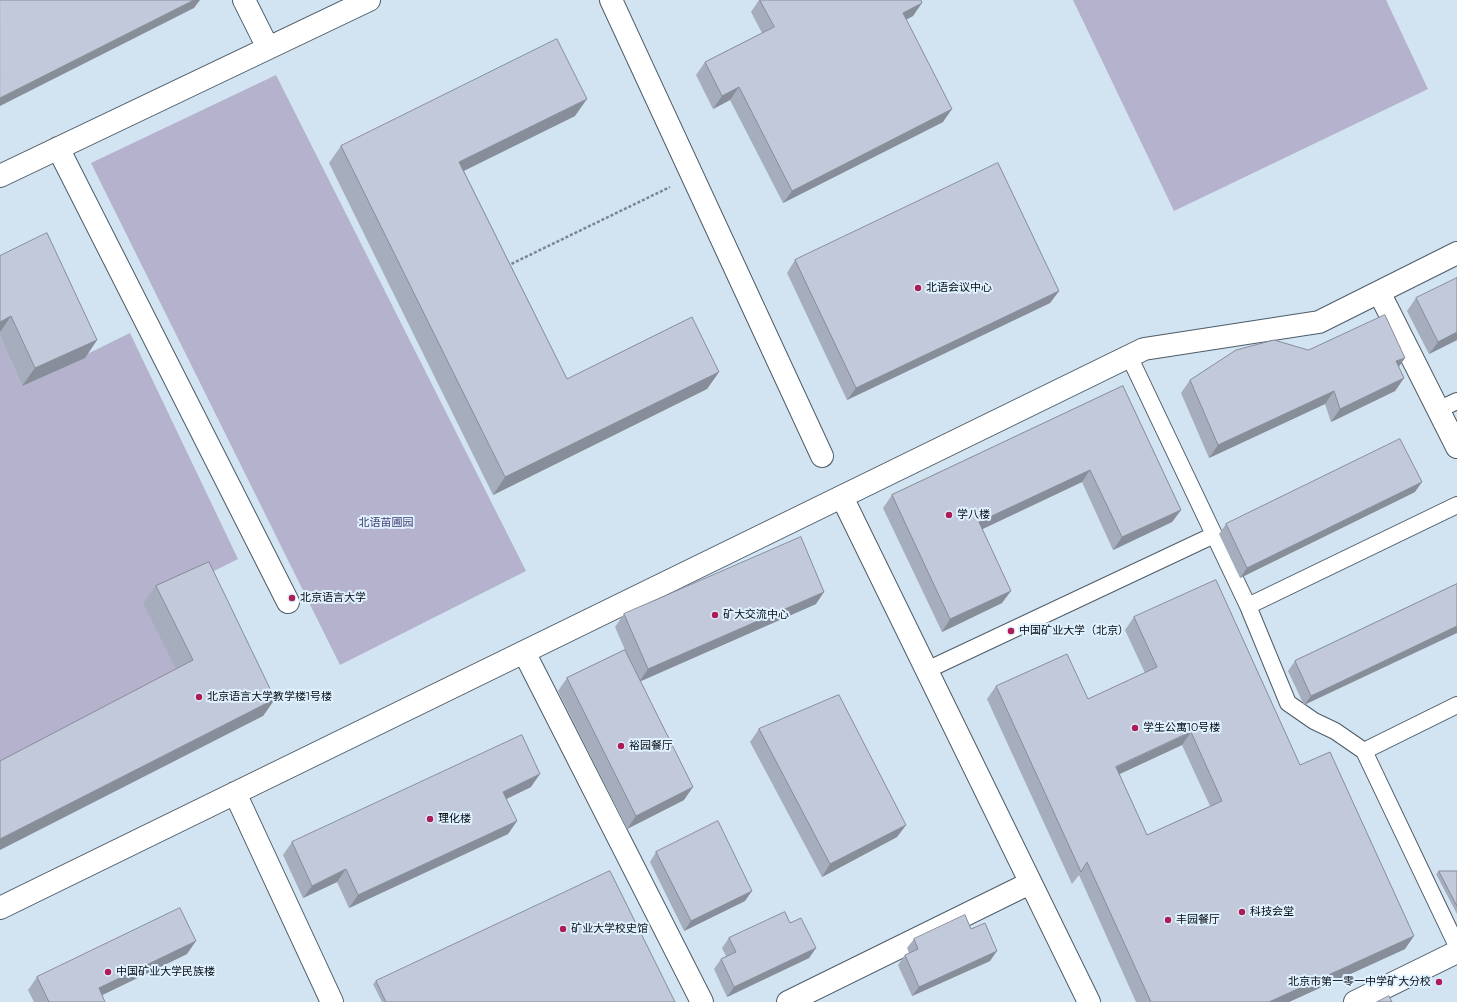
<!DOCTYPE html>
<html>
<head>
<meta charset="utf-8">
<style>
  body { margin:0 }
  canvas { display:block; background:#d2e3f1 }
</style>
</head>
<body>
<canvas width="1457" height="1002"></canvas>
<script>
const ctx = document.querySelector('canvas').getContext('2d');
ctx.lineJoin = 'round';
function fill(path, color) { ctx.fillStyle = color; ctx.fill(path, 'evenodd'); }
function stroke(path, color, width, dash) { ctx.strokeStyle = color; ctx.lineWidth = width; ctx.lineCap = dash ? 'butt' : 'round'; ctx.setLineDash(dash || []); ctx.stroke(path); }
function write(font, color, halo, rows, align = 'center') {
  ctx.font = font + ' Montserrat,"Noto Sans SC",sans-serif'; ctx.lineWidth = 4; ctx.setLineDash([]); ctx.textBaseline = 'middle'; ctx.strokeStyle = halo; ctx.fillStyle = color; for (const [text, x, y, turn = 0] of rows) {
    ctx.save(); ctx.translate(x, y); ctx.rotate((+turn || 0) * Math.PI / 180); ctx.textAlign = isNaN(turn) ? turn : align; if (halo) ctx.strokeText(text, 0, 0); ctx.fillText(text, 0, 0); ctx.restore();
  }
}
const green = new Path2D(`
  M1073,0H1386L1428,89L1174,211Z
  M276,75L526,571L340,665L91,163Z
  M130,333L238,559L196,580L181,678L0,772V336L22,386Z`);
const path = new Path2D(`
  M507,266L670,187`);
const lane = new Path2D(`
  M1129,356L1248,606L1288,703L1314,721L1335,731L1364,751L1457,946
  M1438,410L1457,401
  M1248,606L1457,505
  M927,670L1214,535
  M1364,751L1457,705`);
const street = new Path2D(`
  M244,0L268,48
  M611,0L822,456
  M58,148L288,602
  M0,176L369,0
  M1379,292L1457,447
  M842,497L1089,1002
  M524,652L702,1002
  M235,793L332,1002
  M0,908L1144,349L1319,322L1457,253
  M788,1002L1030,883
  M1355,1002L1457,952`);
const wall = new Path2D(`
  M759,0H921L913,16L906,19L943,122L783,203L730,100L713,109L696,75L705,62L762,33L751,12Z
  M575,116L464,171L567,379L719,372L707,389L493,495L329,163L341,146Z
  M0,256L97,340L85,358L22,386L0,336Z
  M795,260L1059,291L1050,303L847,400L787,273Z
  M1416,298L1457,340L1429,354L1407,311Z
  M1308,350L1399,367L1404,378L1395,391L1331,422L1325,404L1209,458L1181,393L1190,380Z
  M1123,386L1181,510L1172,522L1113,550L1082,482L982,529L1002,603L942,632L883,508L892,495Z
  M1415,492L1240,578L1219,534L1226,524Z
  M1457,584L1304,705L1288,671L1295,661Z
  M156,586L275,699L263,716L176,669L143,603Z
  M816,604L640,681L684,800L627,829L558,691L567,678L625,650L615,627L624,614Z
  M1134,617L1300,765L1405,949L1289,1002H1136L1079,875L1072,884L987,699L996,686L1088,699L1145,673L1125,630ZM1182,745L1210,806L1147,835L1119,774Z
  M759,729L906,825L897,837L822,877L750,742Z
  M531,787L506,799L517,821L508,834L349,908L337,882L303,898L283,855L292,842Z
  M656,852L745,901L684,931L650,862Z
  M1439,871H1457V914L1436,874Z
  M790,923L816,948L809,958L727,997L714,969L721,959L726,956L722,948L729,938Z
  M971,929L990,961L912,996L898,965L905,955L909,953L907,948L914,939Z
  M187,954L102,995L105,1002H34L28,990L37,977Z
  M376,981L675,1002H382L373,984Z`);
const shadedWall = new Path2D(`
  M194,0H200L194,8L0,106V98Z
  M922,3L913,16L894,26L903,13Z
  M739,87L730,100L713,109L722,96Z
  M587,99L575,116L447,179L459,162Z
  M952,109L943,122L783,203L792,191Z
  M1059,291L1050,303L847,400L856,388Z
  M11,316L0,332V322Z
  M1457,332V340L1429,354L1438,342Z
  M97,340L85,358L22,386L35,368Z
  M1405,358L1396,371V361Z
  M719,372L707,389L493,495L505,477Z
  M1404,378L1395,391L1331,422L1340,409Z
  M1334,391L1325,404L1209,458L1218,445Z
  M1090,470L1082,482L970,535L979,522Z
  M1422,482L1415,492L1240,578L1247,568Z
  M1181,510L1172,522L1113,550L1122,537Z
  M1011,591L1002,603L942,632L950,619Z
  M824,592L816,604L639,682L648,669Z
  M1457,626V633L1304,705L1311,696Z
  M275,699L263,716L0,850V839Z
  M1191,732L1182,745L1107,780L1116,767Z
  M540,774L531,787L494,805L503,792Z
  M693,787L684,800L627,829L636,816Z
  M517,821L508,834L349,908L358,895Z
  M906,825L897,837L822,877L830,864Z
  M346,869L337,882L303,898L312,886Z
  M752,891L745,901L684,931L691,921Z
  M1414,936L1405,949L1289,1002H1269Z
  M196,941L187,954L90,1001L99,988Z
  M816,948L809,958L727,997L734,987Z
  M997,951L990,961L912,996L919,987Z`);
const building = new Path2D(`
  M0,0H194L0,98Z
  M760,0H921L922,3L903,13L952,109L792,191L739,87L722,96L705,62L774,27Z
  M557,39L587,99L459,162L567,379L692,317L719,372L505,477L341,146Z
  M998,163L1059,291L856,388L795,260Z
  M47,233L97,340L35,368L11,316L0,322V256Z
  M1457,278V332L1438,342L1416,298Z
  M1385,315L1405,358L1396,361L1404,378L1340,409L1334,391L1218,445L1190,380L1236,350L1274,340L1308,350Z
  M1123,386L1181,510L1122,537L1090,470L979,522L1011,591L950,619L892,495Z
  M1400,439L1422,482L1247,568L1226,524Z
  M801,537L824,592L648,669L624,614Z
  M209,562L275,699L0,839V761L193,660L156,586Z
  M1216,580L1300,765L1330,752L1414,936L1269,1002H1151L1087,862L1081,872L996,686L1067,654L1088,699L1157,667L1134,617ZM1191,732L1222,801L1147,835L1116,767Z
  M1457,584V626L1311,696L1295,661Z
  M625,650L693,787L636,816L567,678Z
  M839,695L906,825L830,864L759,729Z
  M522,735L540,774L503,792L517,821L358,895L346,869L312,886L292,842Z
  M718,821L752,891L691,921L656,852Z
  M610,871L675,1002H386L376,981Z
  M1439,871H1457V906Z
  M180,908L196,941L99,988L105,1002H49L37,977Z
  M785,912L790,923L801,918L816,948L734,987L721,959L736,952L729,938Z
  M965,915L971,929L985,923L997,951L919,987L905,955L918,949L914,939Z
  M1389,996L1392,1002H1377Z`);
const markers = [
  [918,288,4,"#ad1d55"],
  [949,515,4,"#ad1d55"],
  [292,598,4,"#ad1d55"],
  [715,615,4,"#ad1d55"],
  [1011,631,4,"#ad1d55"],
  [199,697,4,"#ad1d55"],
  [1135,728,4,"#ad1d55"],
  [621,746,4,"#ad1d55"],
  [430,819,4,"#ad1d55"],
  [1242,912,4,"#ad1d55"],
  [1168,920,4,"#ad1d55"],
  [563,929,4,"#ad1d55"],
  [108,972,4,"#ad1d55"],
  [1439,982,4,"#ad1d55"]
];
const poiNames = [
  ["北语会议中心",926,288],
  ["学八楼",957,515],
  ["北京语言大学",300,598],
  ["矿大交流中心",723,615],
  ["中国矿业大学（北京）",1019,631],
  ["北京语言大学教学楼1号楼",207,697],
  ["学生公寓10号楼",1143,728],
  ["裕园餐厅",629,746],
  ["理化楼",438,819],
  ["科技会堂",1250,912],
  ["丰园餐厅",1176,920],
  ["矿业大学校史馆",571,929],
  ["中国矿业大学民族楼",116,972],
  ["北京市第一零一中学矿大分校",1431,982,"right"]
];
const parkNames = [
  ["北语苗圃园",386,523]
];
fill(green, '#b5b2cd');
stroke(lane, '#4d5c68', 18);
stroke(street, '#4d5c68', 24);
stroke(path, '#7a8690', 2.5, [3, 2]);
stroke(lane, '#fff', 16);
stroke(street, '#fff', 22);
fill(wall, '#a6adbc');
fill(shadedWall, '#878d99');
fill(building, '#c1c9db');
stroke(building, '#878d99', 1);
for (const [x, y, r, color] of markers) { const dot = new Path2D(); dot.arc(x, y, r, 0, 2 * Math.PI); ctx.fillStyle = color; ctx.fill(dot); stroke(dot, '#dff0fe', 1.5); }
write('11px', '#080e13', '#dff0fe', poiNames, 'left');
write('11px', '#453c70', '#dff0fe', parkNames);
</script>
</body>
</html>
